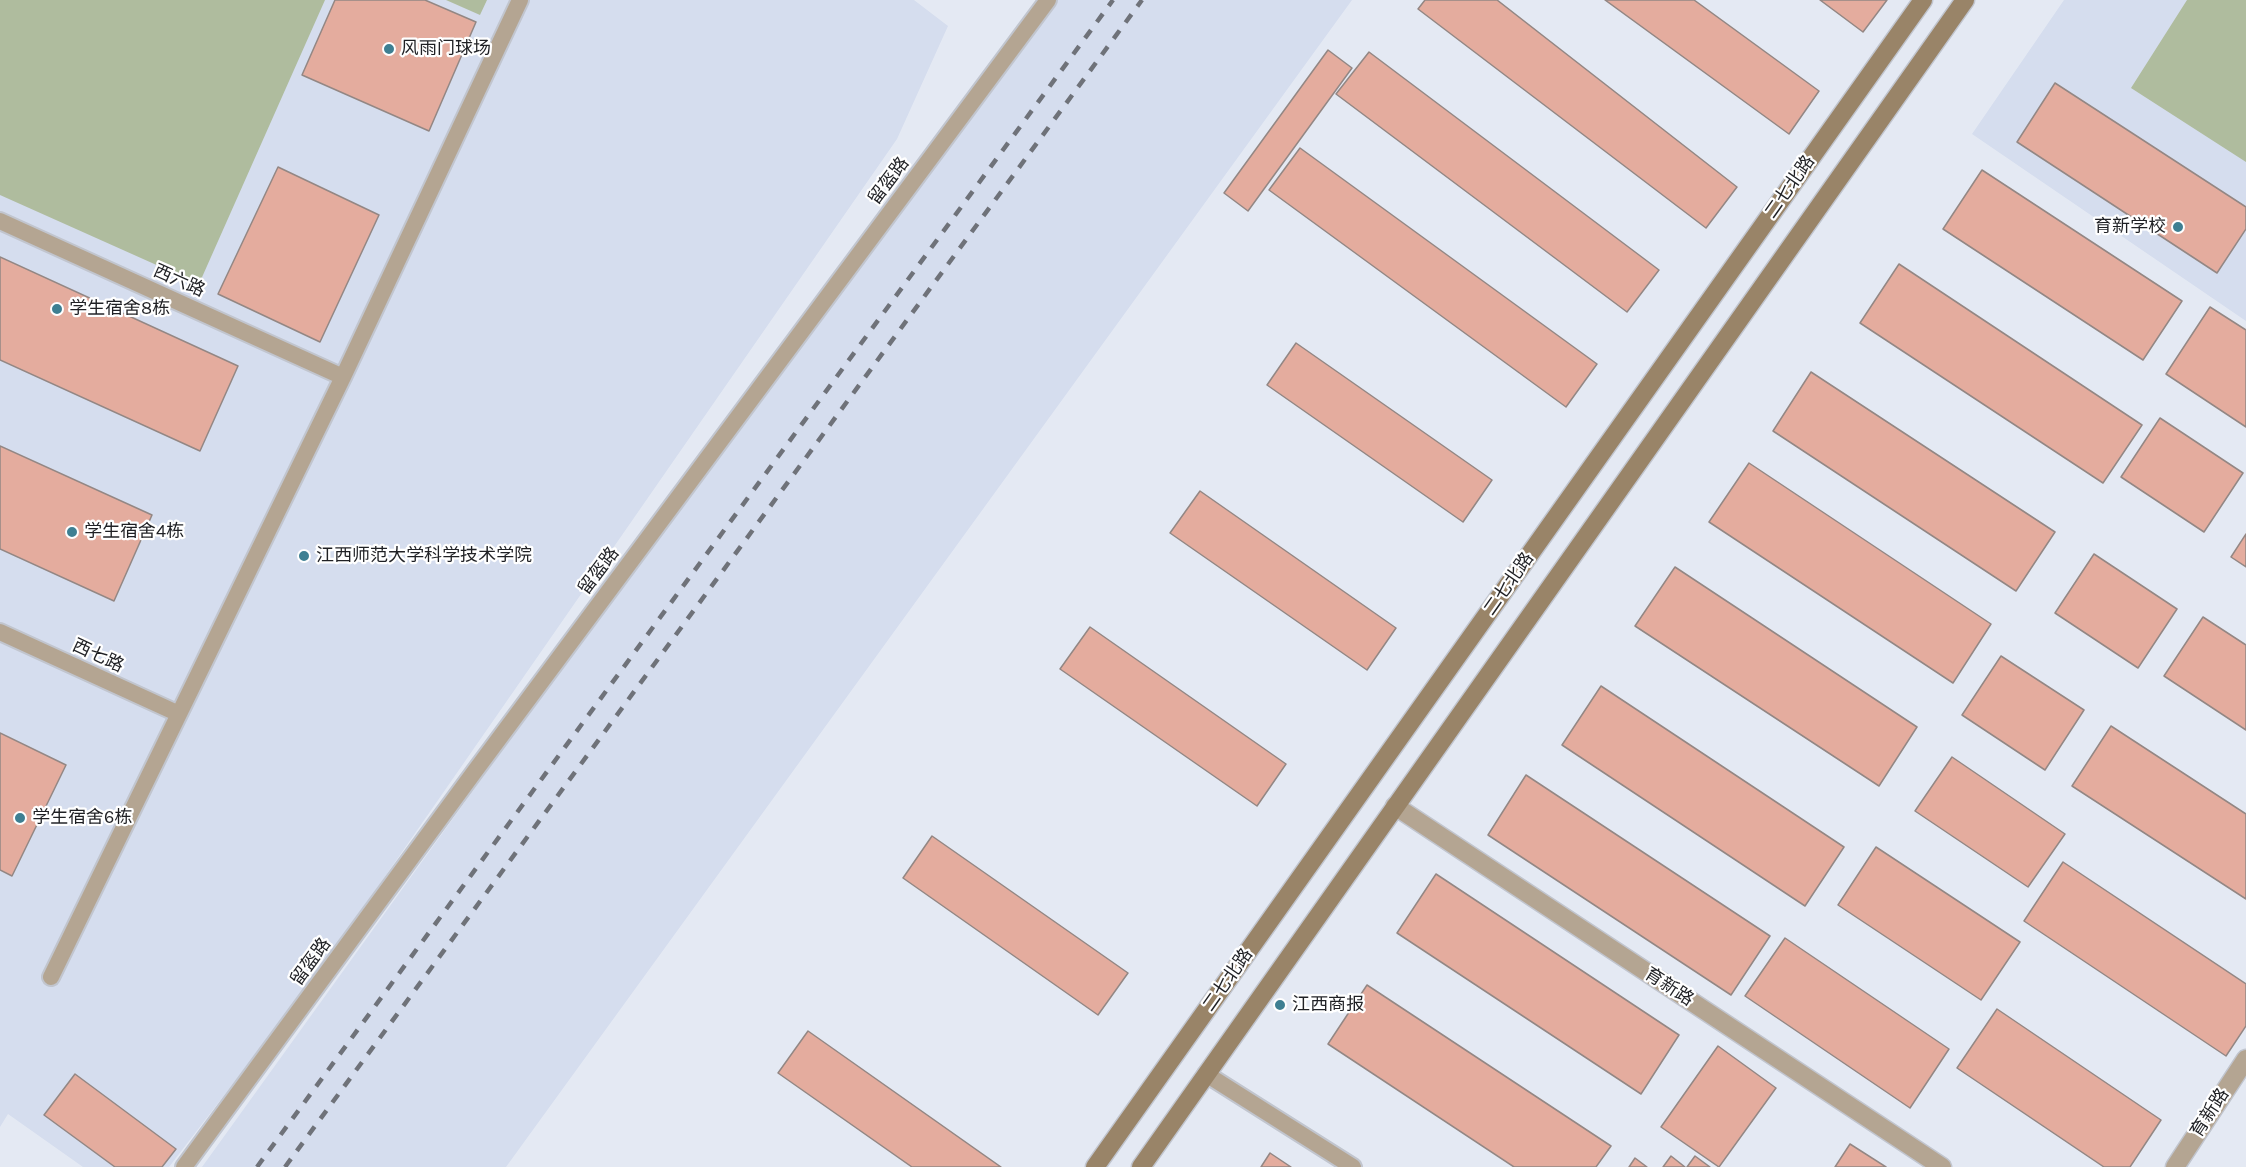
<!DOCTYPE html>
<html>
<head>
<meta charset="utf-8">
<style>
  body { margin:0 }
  canvas { display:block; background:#e4e9f3 }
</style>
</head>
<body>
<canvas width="2246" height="1167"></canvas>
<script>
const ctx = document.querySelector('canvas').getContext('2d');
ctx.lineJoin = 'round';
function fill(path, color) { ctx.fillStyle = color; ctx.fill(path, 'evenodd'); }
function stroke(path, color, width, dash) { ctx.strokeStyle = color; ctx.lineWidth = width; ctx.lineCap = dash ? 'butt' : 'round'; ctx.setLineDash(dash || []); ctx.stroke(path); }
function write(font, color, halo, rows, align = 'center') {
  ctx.font = font + ' Karla,"Noto Sans SC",sans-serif'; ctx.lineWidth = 4.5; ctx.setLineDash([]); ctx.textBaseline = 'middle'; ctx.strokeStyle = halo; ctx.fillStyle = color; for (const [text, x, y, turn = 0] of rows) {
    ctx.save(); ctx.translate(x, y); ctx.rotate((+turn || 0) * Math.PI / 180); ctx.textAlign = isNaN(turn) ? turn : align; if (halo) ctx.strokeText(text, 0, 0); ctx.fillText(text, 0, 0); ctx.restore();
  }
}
const built = new Path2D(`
  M0,0H914L948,26L897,139L318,973L169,1167H83L8,1114L0,1127Z
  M1054,0H1352L506,1167H202L655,538Z
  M2064,0H2246V321L1972,134Z`);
const green = new Path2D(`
  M0,0H325L199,284L0,195Z
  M446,0H487L480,15Z
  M2187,0H2246V162L2131,88Z`);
const building = new Path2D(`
  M335,0H425L476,22L429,131L302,75Z
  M1425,0H1497L1737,187L1706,228L1418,9Z
  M1605,0H1694L1819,91L1789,134Z
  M1820,0H1887L1863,32Z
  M1328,50L1352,68L1248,211L1224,193Z
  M1369,52L1659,270L1627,312L1336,94Z
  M2055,83L2246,207V229L2217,273L2017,142Z
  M1300,148L1597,364L1566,407L1269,190Z
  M278,167L379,215L320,342L218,294Z
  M1982,170L2182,301L2143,360L1943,229Z
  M0,257L238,366L200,451L0,360Z
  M1899,264L2142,425L2103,483L1860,323Z
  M2210,307L2246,330V427L2166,374Z
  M1296,343L1492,480L1463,522L1267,385Z
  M1811,372L2055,532L2016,591L1773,431Z
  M2160,418L2243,473L2204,532L2121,477Z
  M0,446L152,515L114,601L0,549Z
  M1749,463L1991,624L1953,683L1709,522Z
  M1200,491L1396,628L1367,670L1170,533Z
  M2246,534V567L2231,557Z
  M2094,554L2177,609L2138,668L2055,613Z
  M1675,567L1917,727L1879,786L1635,626Z
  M2203,617L2246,645V730L2164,676Z
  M1090,627L1286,764L1257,806L1060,669Z
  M2001,656L2084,710L2045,770L1962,715Z
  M1601,686L1844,847L1805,906L1562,745Z
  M2111,726L2246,814V899L2072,786Z
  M0,733L66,765L12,876L0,870Z
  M1952,757L2065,834L2028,887L1915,811Z
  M1526,775L1770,936L1731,995L1488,835Z
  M932,836L1128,973L1098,1015L903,878Z
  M1876,847L2020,942L1981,1000L1838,905Z
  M2063,862L2246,984V1026L2226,1056L2024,921Z
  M1436,874L1679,1035L1641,1094L1397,933Z
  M1785,938L1949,1049L1910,1108L1745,996Z
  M1367,985L1611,1146L1596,1167H1514L1328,1044Z
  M1997,1009L2161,1120L2130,1167H2104L1957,1068Z
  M808,1031L1001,1167H912L778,1073Z
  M1718,1046L1776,1088L1719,1167L1661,1127Z
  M75,1074L176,1149L162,1167H115L44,1115Z
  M1850,1144L1886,1167H1835Z
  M1270,1153L1291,1167H1261Z
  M1671,1156L1685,1167H1663Z
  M1695,1156L1710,1167H1687Z
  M1635,1158L1647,1167H1629Z`);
const service = new Path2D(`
  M0,221L343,377
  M0,632L179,714
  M51,977L343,377L520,0
  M1206,1074L1353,1167
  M184,1167L475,771L1048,0`);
const minor = new Path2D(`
  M1395,806L1942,1167
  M2175,1167L2246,1059`);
const secondary = new Path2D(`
  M1095,1167L1923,0
  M1141,1167L1965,0`);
const rail = new Path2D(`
  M257,1167L1113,0
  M285,1167L1142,0`);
const markers = [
  [389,49,6,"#3e7f92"],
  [2178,227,6,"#3e7f92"],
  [57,309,6,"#3e7f92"],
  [72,532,6,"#3e7f92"],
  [304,556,6,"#3e7f92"],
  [20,818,6,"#3e7f92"],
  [1280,1005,6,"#3e7f92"]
];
const poiNames = [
  ["风雨门球场",401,49],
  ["育新学校",2166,227,"right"],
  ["学生宿舍8栋",69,309],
  ["学生宿舍4栋",84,532],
  ["江西师范大学科学技术学院",316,556],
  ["学生宿舍6栋",32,818],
  ["江西商报",1292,1005]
];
const streetNames = [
  ["留盔路",889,181,-53],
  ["二七北路",1790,187,-55],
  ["西六路",179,281,24],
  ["留盔路",599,571,-53],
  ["二七北路",1509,584,-55],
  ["西七路",98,656,25],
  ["留盔路",311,962,-54],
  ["二七北路",1228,980,-55],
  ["育新路",1669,987,33],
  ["育新路",2210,1113,-57]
];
fill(built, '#d5ddee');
fill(green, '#afbc9e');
fill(building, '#e4ac9e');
stroke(building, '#938784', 1.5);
stroke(service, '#c1c5ce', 20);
stroke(minor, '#c1c5ce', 21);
stroke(secondary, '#c1c5ce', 21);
stroke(service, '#b4a592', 16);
stroke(minor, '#b4a592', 18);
stroke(secondary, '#998468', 18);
stroke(rail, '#6f7279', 4.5, [10, 10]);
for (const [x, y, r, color] of markers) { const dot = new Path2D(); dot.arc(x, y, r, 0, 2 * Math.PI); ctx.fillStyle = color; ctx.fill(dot); stroke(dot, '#fff', 2); }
write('18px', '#1f2024', '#fff', poiNames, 'left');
write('18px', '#1f2024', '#fff', streetNames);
</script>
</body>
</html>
